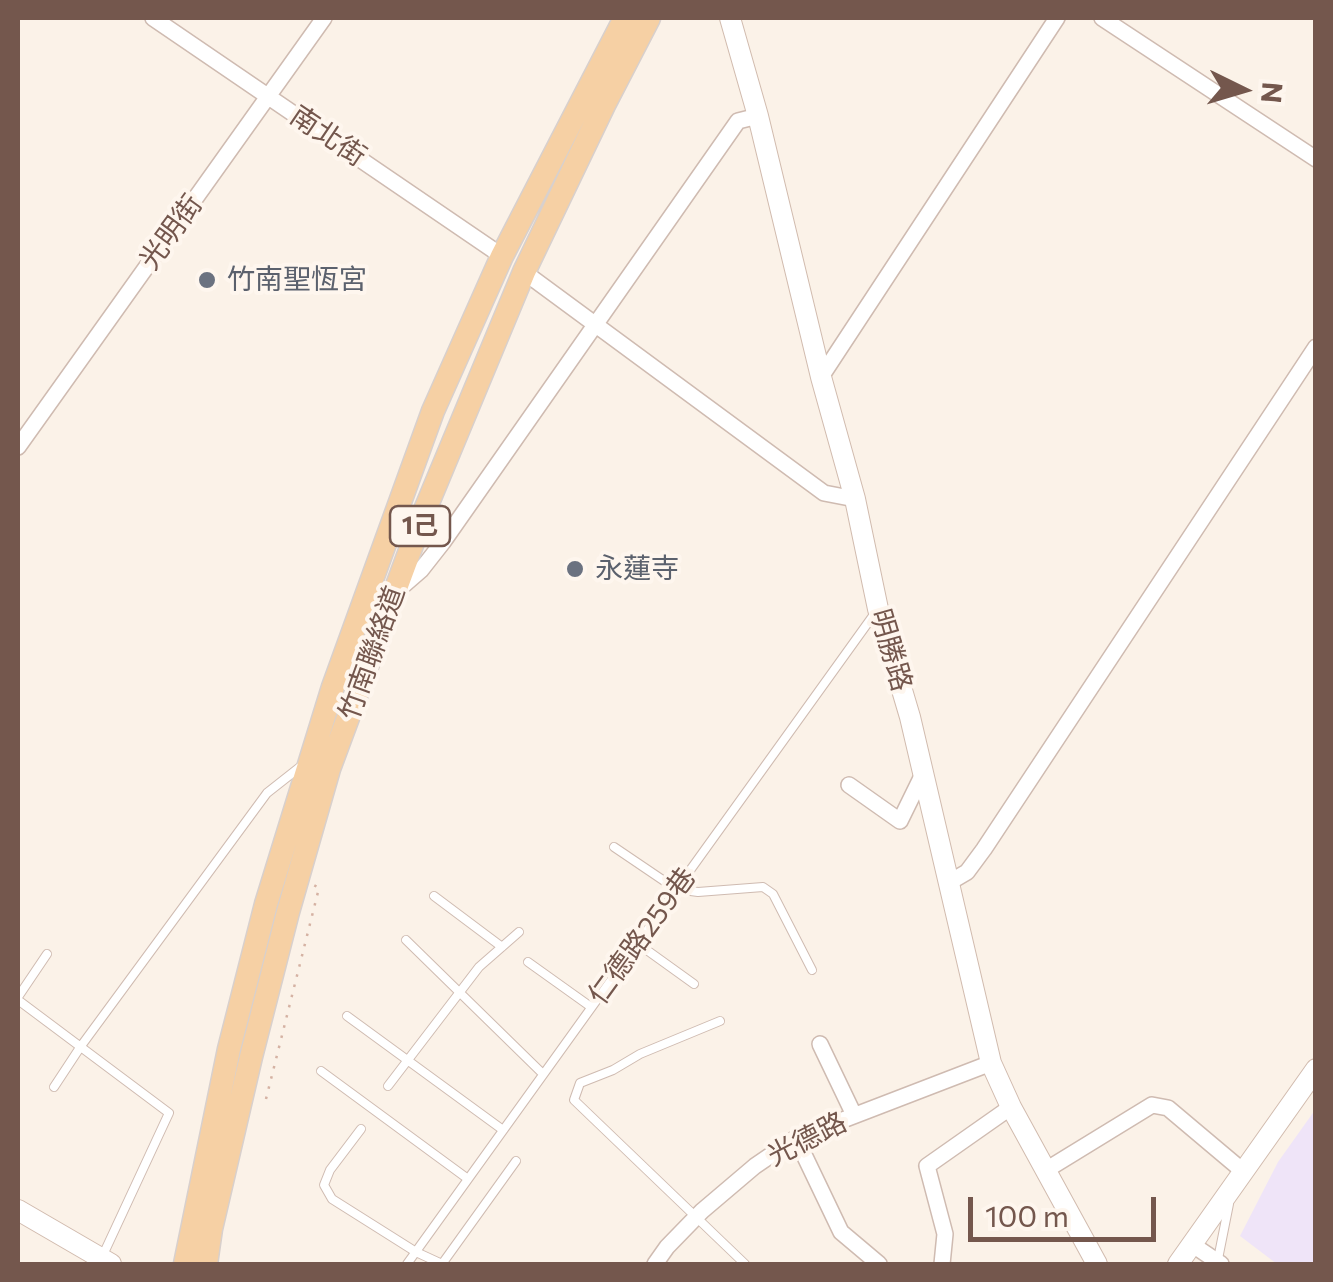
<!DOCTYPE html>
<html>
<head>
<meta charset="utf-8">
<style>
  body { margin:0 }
  #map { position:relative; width:1333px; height:1282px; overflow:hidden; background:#fbf2e8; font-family:Commissioner,sans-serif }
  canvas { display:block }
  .frame { position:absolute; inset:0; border:20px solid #74574d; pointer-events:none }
  .north { position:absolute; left:1193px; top:40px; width:100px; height:100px; -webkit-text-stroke:8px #fef6ee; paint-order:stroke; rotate:95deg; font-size:28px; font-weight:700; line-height:40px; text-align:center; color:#74574d }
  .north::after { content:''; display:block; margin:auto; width:35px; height:45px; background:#74574d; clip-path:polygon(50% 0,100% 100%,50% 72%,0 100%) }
  .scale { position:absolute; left:968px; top:1197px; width:188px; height:45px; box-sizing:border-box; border:5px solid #74574d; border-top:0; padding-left:12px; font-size:30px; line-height:35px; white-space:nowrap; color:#74574d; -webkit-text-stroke:8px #fef6ee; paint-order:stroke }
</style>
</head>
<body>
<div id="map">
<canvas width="1333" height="1282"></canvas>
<div class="frame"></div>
<div class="north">N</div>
<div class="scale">100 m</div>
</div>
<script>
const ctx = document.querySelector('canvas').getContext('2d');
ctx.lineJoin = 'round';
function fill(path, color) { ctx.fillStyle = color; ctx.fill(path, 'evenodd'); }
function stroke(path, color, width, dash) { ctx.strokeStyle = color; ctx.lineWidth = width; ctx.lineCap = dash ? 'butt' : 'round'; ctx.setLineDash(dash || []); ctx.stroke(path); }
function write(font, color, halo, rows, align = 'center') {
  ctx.font = font + ' Commissioner,"Noto Sans TC",sans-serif'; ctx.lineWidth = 8; ctx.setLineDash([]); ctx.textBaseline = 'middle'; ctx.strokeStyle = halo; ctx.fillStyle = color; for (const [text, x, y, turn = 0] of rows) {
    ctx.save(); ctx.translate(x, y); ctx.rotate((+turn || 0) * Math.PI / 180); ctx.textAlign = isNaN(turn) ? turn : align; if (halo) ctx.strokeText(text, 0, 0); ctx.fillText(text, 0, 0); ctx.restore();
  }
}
const education = new Path2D(`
  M1315,1110V1264H1277L1240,1236L1278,1162Z`);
const path = new Path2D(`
  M266,1099L319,888L312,884`);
const lane = new Path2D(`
  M614,847L676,889L698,892L763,887L773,894L812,970
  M434,896L502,947
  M406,940L543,1074
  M637,943L694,984
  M528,962L591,1007
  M18,997L47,954
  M18,1000L169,1113L103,1255
  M347,1016L503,1130
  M720,1021L640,1054L613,1070L580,1083L574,1100L745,1264
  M321,1071L468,1179
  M388,1086L479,967L519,932
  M54,1087L81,1046L267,793L300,767
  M361,1129L330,1170L324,1185L332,1199L416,1252L442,1264L516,1161
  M1218,1259L1229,1204
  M407,1264L875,613`);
const street = new Path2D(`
  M153,18L502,256
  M1102,18L1316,159
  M524,272L824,493L855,499
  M821,377L1057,18
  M18,447L324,18
  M398,590L421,570L443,542L738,121L758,116
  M849,785L900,821L924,772
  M950,882L967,872L984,849L1316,347
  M820,1044L854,1115
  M796,1138L841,1232L879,1264
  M1046,1170L1152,1105L1168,1108L1244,1172
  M1193,1245L1221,1264
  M655,1264L667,1247L702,1211L755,1166L796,1138L991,1063
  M942,1264L945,1234L927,1166L1011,1107`);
const secondary = new Path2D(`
  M730,18L758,116L821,377L855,499L878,609L910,717L991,1063L1011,1107L1097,1264
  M18,1210L111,1264
  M1178,1264L1316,1069`);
const primary = new Path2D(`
  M185,1264L229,1049L266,904L333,687L433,411L502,256L625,18
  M206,1264L211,1229L251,1057L288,912L329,769L425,510L524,272L604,105L649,18`);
const markers = [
  [207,280,10,"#6b7280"],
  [575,569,10,"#6b7280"]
];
const shields = [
  [420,526,60]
];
const shieldNames = [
  ["1己",420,526]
];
const streetNames = [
  ["南北街",328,136,34],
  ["光明街",171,232,-54],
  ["明勝路",891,650,74],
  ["竹南聯絡道",372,653,-70],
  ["仁德路259巷",642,936,-54],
  ["光德路",807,1139,-27]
];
const worshipNames = [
  ["竹南聖恆宮",227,280],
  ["永蓮寺",595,569]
];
fill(education, '#efe4f8');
stroke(lane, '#cfbbb1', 10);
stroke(street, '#cfbbb1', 18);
stroke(secondary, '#d1bbae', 22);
stroke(primary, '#d8d0cd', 25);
stroke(path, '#d5b2a3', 2.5, [2.5, 8]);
stroke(lane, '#fff', 8);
stroke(street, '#fff', 15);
stroke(secondary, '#fff', 20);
stroke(primary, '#f6d0a4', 22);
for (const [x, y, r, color] of markers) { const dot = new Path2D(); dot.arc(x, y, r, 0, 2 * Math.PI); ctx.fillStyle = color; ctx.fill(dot); stroke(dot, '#fef6ee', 4); }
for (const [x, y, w] of shields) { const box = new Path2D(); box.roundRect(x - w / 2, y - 20, w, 40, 8); ctx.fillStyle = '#fef6ee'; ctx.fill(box); stroke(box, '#74574d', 2.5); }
write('bold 25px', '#74574d', null, shieldNames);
write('28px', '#74574d', '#fef6ee', streetNames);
write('28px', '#5b616d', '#fef6ee', worshipNames, 'left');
</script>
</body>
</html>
